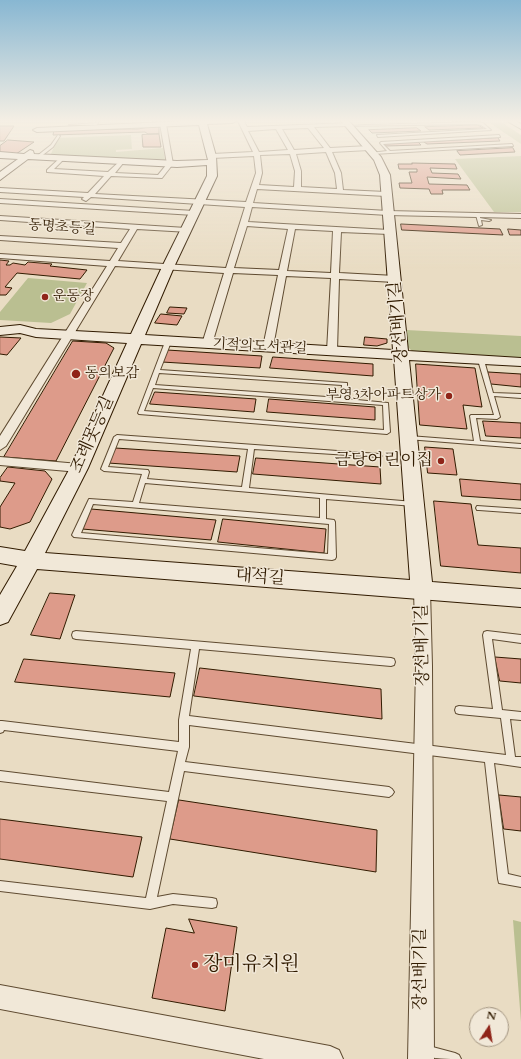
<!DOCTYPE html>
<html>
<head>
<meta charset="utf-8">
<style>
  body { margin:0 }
  #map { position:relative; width:521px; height:1059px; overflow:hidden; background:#e9dcc3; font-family:Cardo,serif }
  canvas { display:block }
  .north { position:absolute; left:469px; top:1007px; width:40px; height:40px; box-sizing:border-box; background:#f1e8d8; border:1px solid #a49682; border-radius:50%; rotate:12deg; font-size:11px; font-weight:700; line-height:16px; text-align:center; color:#311b00 }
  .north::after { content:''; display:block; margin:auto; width:14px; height:18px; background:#8f2418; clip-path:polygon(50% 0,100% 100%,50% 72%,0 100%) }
</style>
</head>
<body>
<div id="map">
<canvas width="521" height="1059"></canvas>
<div class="north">N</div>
</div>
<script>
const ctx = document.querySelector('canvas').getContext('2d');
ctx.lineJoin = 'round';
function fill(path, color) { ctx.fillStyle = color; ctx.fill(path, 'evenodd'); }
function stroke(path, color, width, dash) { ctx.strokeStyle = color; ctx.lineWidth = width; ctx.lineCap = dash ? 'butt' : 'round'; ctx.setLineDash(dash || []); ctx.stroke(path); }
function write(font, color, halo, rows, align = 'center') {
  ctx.font = font + ' Cardo,"Noto Serif KR",serif'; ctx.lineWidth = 3; ctx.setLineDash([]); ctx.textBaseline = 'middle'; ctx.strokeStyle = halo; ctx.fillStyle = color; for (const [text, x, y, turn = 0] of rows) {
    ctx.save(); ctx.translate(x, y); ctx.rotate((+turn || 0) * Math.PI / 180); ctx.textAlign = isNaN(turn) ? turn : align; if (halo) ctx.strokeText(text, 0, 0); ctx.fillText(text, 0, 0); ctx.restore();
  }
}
const green = new Path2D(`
  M487,121H500L521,135V144Z
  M131,135L132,149L116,150V152L163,148L165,160L162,162L50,156L58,138Z
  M521,156V212H494L455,159Z
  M28,278L87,283L70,314L51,323L0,320V312Z
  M406,330L521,336V360L413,352L408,347Z
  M513,920L521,922V1022Z`);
const building = new Path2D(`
  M159,125V134H148L145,132L53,135L54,130L138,129Z
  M478,125L483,128L429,130L425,127Z
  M0,126H14L4,141H0Z
  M417,128L421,131L372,133L369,130Z
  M159,134L161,147H143L142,135Z
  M498,138L500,141L427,144L424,142Z
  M8,140L34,142L16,154L0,153V146Z
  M418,142L421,145L385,146L382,144Z
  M513,148L515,152L460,155L457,151Z
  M412,163L455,164L457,169L430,168L432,173L458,174L461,179L427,177L429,184L467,185L470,190H442L443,194H431L429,189L400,188L399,183H412L409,172H417V169H399L398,164H412Z
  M401,224L500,229L503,235L402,230Z
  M508,229L521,230V235H510Z
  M0,260L9,261L6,265H10L13,263L25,265L28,262L52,264L50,266L87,270L80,279L17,273L5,287L12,288L6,295H0Z
  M170,307L187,308L184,314L167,313Z
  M161,314L182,316L177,325L155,323Z
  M0,337L21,338L7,355L0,354Z
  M365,337L387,339V343L377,346L364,345Z
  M73,341L106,343L114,348L56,461L4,457Z
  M167,350L262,356L260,368L162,362Z
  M273,357L373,364V376L270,368Z
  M416,364L475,368L482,407L463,405L467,429L420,425Z
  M488,372L521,374V387L491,384Z
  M155,392L256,399L254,412L150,404Z
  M269,399L375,407V420L267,412Z
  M483,421L521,423V438L486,436Z
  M425,447L453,449L457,475L428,473Z
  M115,448L240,456L237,472L108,463Z
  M256,458L380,467L381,484L253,474Z
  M8,467L45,471L52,479L30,522L10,529L0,527V507L15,483L0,481V478Z
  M460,479L521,484V500L462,496Z
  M434,501L471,504L478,545L521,548V573L441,566Z
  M91,509L216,520L211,540L82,529Z
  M223,519L326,529L324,553L218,542Z
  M50,593L75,595L60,639L31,635Z
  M495,657L521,659V683L500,681Z
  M24,659L175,673L170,697L15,682Z
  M200,668L381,689L382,719L194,696Z
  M499,795L521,797V831L504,829Z
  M179,800L377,830L376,872L170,839Z
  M0,819L142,837L133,877L0,859Z
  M189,919L237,927L225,1011L152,998L166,928L194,933Z`);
const lane = new Path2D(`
  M97,121H99L97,125H69L96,123Z
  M476,122L483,123L491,130L378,137L377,135L487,129L481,125L476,124L348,126L365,125Z
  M58,135L60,136L53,147L39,158H37V156L51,145Z
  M499,135L500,137L383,144L390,151L512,144L513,146L373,154L371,153L387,151L380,143L381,142Z
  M478,214L480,215V218L491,220L489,221L481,220L482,225L479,226L476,215Z
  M168,340L171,342L160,370L347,383V399L388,403L390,432L387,434L139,414L138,413L165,342ZM159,373L342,385L341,398L155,385ZM153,388L383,405L384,430L144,411Z
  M481,358L484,360L493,393L521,394V398L494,396L500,417L497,419L476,418L480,441L521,444V448L407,439L406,438L409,436L474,441L470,416L471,415H494L478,360Z
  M117,435L379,454L382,456L381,457L254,449L249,488L414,502L417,504L414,506L326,499V519L334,520L335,522L336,557L335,559L332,560L74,537L72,535L89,499L133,502L142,474L104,471L101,469L114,437ZM119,439L248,449L242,487L147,479L149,472L148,470L108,467ZM145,483L320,498V518L139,503ZM93,504L329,524L328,554L81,533Z
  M477,506L521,509V513L479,510H477L476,508Z
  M76,631L391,658L394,659L395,662L394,665L391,666L199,649L189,716L506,755L501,718L459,714L456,713L455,710L456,707L459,706L493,709L483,635L484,632L487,631L521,635V643L492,639L502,710L521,712V720L510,719L515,757H521V767L494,763L508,874L521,877V887L499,883L498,879L485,762L189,725V747L185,762L389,787L392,789L394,792L392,795L389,797L184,771L157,897L173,894L212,898L216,899L217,903L216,907L212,908L173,904L150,909L0,891V881L146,898L167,801L0,781V771L169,792L178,751L4,730L3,732L0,733V721H2L179,742V720L191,649L76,639L73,638L72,635L73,632Z
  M425,1045L455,1053L459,1055L461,1059C448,1059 433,1059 421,1055L419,1051L421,1047Z`);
const street = new Path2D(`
  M238,121H244L247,127L350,123L348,126L314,127L330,148L369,146L372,148L369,150L332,152L341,173L343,190L386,192L389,194L386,196L257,189L253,203L388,211L521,214V218L388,215L252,207L248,222L389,230L393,232L389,234L341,232L339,273L395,276L399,279L395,282L339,279L337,351L332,354L327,351L331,278L286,276L273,347L268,350L263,347L278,275L233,273L212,344L207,347L202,344L224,273L115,266L6,446L0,450V436L107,266L0,258V254L110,261L118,248L0,240V236L121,243L130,229L0,220V216L186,228H189V232L137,229L118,261L226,268L245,207L91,197L86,201L82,199L84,197L0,192V188L88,193L104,176L47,172V170L62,156L65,158L54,169L108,172L121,160L124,162L115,173L158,175L167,164L160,124L163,122L166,124L173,164L162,178L111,176L95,194L246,202L256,173L254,156L212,158L209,156L212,154L253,152ZM308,128L324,148L294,150L282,129ZM276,129L288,150L259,152L248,131ZM326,152L335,173L337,189L301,187V171L296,154ZM290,154L295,171L294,187L259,185L262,173L260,155ZM247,226L288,229L279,270L234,268ZM295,229L333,231L331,273L287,271Z
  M0,199L194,211L198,213L194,215L0,203Z
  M0,457L79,464L83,465L85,468L83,471L79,472L0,465Z
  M422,584L427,586L430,590L432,666L434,1059H408L416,666L414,590L417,586Z
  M0,985L330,1046L339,1050L343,1059H264L0,1009Z`);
const secondary = new Path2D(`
  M188,121H236L232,123L207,124L216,156L217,176L174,267L145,335L393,350L380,175L374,160L341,121H349L381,157L390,175L408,351L521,358V366L409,360L432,582L521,589V607L37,569L8,622L0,625V595L17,566L0,563V547L25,551L70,468L127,343L36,337L20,333L0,335V327L20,325L36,329L131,334L162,267L207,176V165L177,167L28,159L0,180V172L18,159L0,158V152L24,154L30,150L33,151L34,154L177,161L208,160L199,125L37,132L33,130L37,128ZM141,344L394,359L410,580L45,553L88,468Z
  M507,121H516L521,124V129Z`);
const markers = [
  [45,297,4,"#8f2418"],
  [76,374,5,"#8f2418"],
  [449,396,4,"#8f2418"],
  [441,461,4,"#8f2418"],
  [195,965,4,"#8f2418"]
];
const farStreetnames = [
  ["동명초등길",62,228,4],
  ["기적의도서관길",260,347,3]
];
const farPoinames = [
  ["운동장",53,297],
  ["동의보감",85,374],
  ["부영3차아파트상가",441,396,"right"]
];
const streetNames = [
  ["장선배기길",399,322,-95],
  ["조례못등길",93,435,-66],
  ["대석길",260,578,4],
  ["장선배기길",423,645,-91],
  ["장선배기길",421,969,-90]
];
const poiNames = [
  ["금당어린이집",433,461]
];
const nearPoinames = [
  ["장미유치원",203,965]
];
fill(green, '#babf91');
fill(building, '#dd9b8a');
stroke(building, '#311b00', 1);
stroke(lane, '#5f4b31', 2);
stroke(street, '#5f4b31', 2);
stroke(secondary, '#311b00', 2);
fill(lane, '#f1e8d8');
fill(street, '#f1e8d8');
fill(secondary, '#f1e8d8');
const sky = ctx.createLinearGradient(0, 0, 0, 269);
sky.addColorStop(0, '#88b7d2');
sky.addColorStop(0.45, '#f5efe4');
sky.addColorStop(1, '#f5efe400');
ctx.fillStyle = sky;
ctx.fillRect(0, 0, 521, 269);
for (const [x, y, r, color] of markers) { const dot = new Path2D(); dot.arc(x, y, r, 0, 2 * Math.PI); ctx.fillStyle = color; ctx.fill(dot); stroke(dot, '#f1e8d8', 1.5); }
write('14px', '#311b00', '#f1e8d8', farStreetnames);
write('14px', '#311b00', '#f1e8d8', farPoinames, 'left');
write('17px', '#311b00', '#f1e8d8', streetNames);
write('17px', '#311b00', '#f1e8d8', poiNames, 'right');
write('20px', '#311b00', '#f1e8d8', nearPoinames, 'left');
</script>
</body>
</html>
